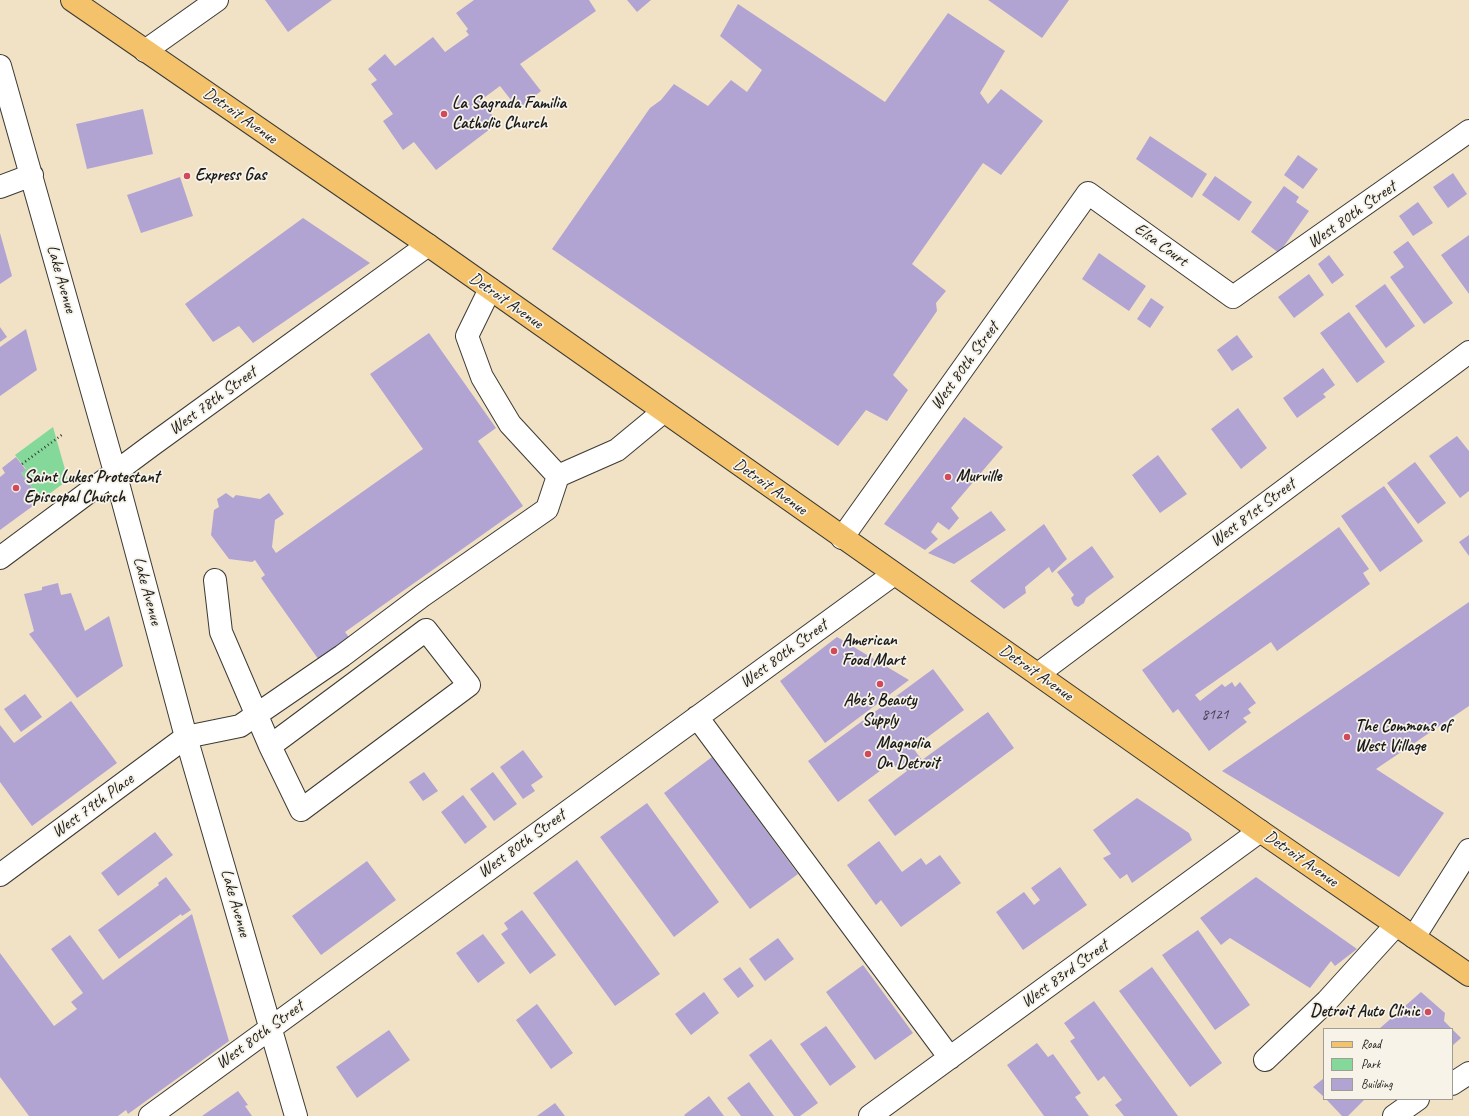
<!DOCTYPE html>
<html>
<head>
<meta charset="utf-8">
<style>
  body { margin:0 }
  #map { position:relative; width:1469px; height:1116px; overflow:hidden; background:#f1e2c5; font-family:Caveat,sans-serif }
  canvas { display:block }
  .legend { position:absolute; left:1323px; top:1028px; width:130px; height:72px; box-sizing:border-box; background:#f7f3e8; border:1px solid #9f9d96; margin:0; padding:5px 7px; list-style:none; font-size:12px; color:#1c1c1c }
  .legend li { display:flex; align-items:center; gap:8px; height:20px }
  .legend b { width:20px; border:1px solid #9f9d96 }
</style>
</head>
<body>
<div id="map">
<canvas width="1469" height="1116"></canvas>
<ul class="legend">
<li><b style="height:5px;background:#f4c26a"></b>Road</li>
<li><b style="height:11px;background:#84d89a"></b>Park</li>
<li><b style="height:11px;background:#b1a4d2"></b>Building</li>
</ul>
</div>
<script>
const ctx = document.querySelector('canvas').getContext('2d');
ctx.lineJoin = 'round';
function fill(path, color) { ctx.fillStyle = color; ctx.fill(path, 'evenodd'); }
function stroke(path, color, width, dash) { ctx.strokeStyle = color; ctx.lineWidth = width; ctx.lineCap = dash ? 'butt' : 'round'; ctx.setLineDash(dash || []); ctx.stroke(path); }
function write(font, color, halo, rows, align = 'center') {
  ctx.font = font + ' Caveat,sans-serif'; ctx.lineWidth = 3.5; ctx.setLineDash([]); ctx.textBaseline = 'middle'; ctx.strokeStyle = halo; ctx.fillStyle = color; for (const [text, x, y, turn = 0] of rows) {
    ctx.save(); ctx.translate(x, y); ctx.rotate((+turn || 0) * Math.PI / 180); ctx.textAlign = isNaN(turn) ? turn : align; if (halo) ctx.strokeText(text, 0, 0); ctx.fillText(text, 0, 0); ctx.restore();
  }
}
const green = new Path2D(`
  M53,427L68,480L41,500L21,473L26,469L15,455Z`);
const building = new Path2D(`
  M265,0H332L288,32Z
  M474,0H589L596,11L520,64L541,91L518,109L500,86L481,100L498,123L436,170L414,142L403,150L383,121L393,114L371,84L377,80L368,69L385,54L395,66L433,37L445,52L469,35L466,31L468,29L456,13Z
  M627,0H651L637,12Z
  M988,0H1069L1042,38Z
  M738,4L885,102L948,13L1005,51L980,93L988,104L1001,89L1043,121L1001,175L983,163L912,264L946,291L936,303L937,311L893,375L908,390L887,421L866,410L838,446L552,249L650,108L661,100L674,84L708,106L731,80L747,92L762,70L720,36Z
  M143,109L153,154L87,169L76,124Z
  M1150,136L1207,174L1192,198L1136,159Z
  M1298,155L1318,169L1303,189L1284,175Z
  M1453,173L1467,194L1448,208L1433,187Z
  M1215,176L1252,202L1239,221L1202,195Z
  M180,177L193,216L141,233L127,195Z
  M1284,186L1299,197L1296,202L1309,211L1279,253L1251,232Z
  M1418,202L1433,223L1413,236L1399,216Z
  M303,218L370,263L253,343L239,326L213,342L185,304Z
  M0,233L12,276L0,284Z
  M1469,235V294L1441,255Z
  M1408,241L1453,303L1424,324L1390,277L1404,267L1393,252Z
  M1099,253L1146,286L1129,311L1082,279Z
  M1329,255L1344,275L1332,284L1318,264Z
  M1309,274L1324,295L1294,318L1278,297Z
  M1385,284L1415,326L1386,348L1355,306Z
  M1151,298L1164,307L1150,328L1137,319Z
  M1349,312L1385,362L1357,383L1320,333Z
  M0,327L7,337L0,342Z
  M26,329L37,370L0,396V347Z
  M429,333L496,428L478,441L523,506L345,632L352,641L321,663L261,578L265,575L255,560L252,562L229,559L211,535L214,510L219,507L217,499L226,493L233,498L236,495L260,499L269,493L284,514L275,520L272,547L276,553L423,449L370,374Z
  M1237,335L1253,357L1232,371L1217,350Z
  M1323,368L1335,385L1323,394L1326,397L1297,418L1283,398Z
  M1238,408L1267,448L1241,469L1211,429Z
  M964,417L1003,447L951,508L959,518L949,530L938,522L931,532L938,539L925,550L884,524Z
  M1457,436L1469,451V491L1460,498L1429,456Z
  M1158,455L1187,494L1160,513L1132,475Z
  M16,457L26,470L21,473L41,500L0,530V477L5,473L2,468Z
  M1415,462L1446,503L1418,524L1387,483Z
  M1384,486L1423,541L1380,572L1341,516Z
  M991,511L1006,530L954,564L928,553Z
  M1044,524L1067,559L1052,573L1049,567L1025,587L1026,593L1004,609L970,581Z
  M1339,527L1369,569L1363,573L1370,584L1277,651L1271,642L1195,695L1200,701L1222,684L1225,687L1232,682L1235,687L1240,682L1256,703L1248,709L1251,713L1243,718L1247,722L1209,751L1178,709L1173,713L1142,670Z
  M1469,535V556L1459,542Z
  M1092,546L1114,577L1086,598L1084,603L1078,607L1074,605L1071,598L1074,595L1057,572Z
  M58,583L61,595L71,593L85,631L109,616L123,666L77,698L29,634L34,631L24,594L42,590V587Z
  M1469,602V706L1376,769L1444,813L1399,877L1222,771Z
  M837,637L909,680L825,743L780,681Z
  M933,669L964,710L913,748L922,760L988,712L1014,748L895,836L868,800L907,771L903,766L898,770L892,762L838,802L808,761Z
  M25,694L42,717L21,732L4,709Z
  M71,701L117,763L32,826L0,782V725L14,743Z
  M523,750L543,777L531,785L535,791L523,799L500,767Z
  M712,757L798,874L750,909L664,793Z
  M424,772L438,791L423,801L409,782Z
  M493,772L517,804L494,821L470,789Z
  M463,795L487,827L465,844L441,812Z
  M1137,798L1189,833L1192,840L1132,883L1127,874L1120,879L1103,858L1111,854L1093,830Z
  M647,803L719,902L674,937L600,837Z
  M155,832L173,855L118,896L101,873Z
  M879,841L902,872L921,858L926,865L940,855L961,883L901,927L881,900L876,905L847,865Z
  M577,860L660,974L615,1006L533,893Z
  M367,861L396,900L321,955L292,916Z
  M1060,867L1087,905L1023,950L996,912L1024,892L1034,905L1040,900L1031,888Z
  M166,877L191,910L182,916L181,914L119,959L98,930L159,885L158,883Z
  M1256,877L1296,906L1357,949L1335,966L1331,961L1310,988L1230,938L1221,945L1200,918Z
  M522,910L556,955L530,974L501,934L508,929L504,923Z
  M192,914L229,1041L128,1114L126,1110L118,1116H29L0,1077V953L54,1026L77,1009L71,1002L83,993L51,949L70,935L103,980Z
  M1198,930L1250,1005L1215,1030L1162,955Z
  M483,934L505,963L478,983L456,953Z
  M778,938L794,959L765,981L749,959Z
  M863,965L913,1033L875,1060L826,992Z
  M740,967L754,986L738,998L723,979Z
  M1152,967L1222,1063L1190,1087L1119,991Z
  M704,992L719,1013L691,1035L675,1014Z
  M1421,992L1445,1013L1444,1021L1461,1038L1452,1046V1029H1379Z
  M1094,1001L1178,1116H1124L1115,1105L1122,1100L1104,1076L1098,1081L1070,1041L1075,1038L1064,1023Z
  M537,1004L573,1053L551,1069L516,1020Z
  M826,1026L856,1067L830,1086L800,1044Z
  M389,1030L410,1060L357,1098L336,1067Z
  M771,1039L818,1103L800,1116H794L749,1055Z
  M1037,1043L1048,1057L1053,1054L1081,1093L1075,1097L1089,1116H1044L1007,1065Z
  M1324,1078V1097L1313,1087Z
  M749,1082L774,1116H741L727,1098Z
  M238,1091L248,1105L245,1106L252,1116H202Z
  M709,1096L724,1116H685L684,1115Z
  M1326,1099H1365L1348,1116H1342Z
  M555,1103L565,1116H537Z`);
const path = new Path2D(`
  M22,464L63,434`);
const minor = new Path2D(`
  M145,51L217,0
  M0,66L115,472L186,737L296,1116
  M0,187L32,175
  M490,289L467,336L482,377L510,424L558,476
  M842,538L1088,193L1233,297L1469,131
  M0,558L152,445L428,245
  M215,580L221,632L270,746L301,810L469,685L426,630L270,746
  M1038,674L1469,352
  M697,717L950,1058
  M0,875L186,737L240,726L342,656L422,596L547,509L558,476L617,450L663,412
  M1414,937L1469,850
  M1265,1060L1327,1001L1396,925
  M1452,1084L1469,1073
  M150,1116L894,574
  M870,1116L1260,831
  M1394,1116L1418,1099`);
const major = new Path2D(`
  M72,0L428,245L1260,831L1469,975`);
const markers = [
  [444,114,4,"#d1495b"],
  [187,176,4,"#d1495b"],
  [948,477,4,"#d1495b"],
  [16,488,4,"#d1495b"],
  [834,651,4,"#d1495b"],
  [880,684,4,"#d1495b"],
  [1347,737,4,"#d1495b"],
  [868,754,4,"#d1495b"],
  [1428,1012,4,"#d1495b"]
];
const numberNames = [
  ["8121",1215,715]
];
const poiNames = [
  ["La Sagrada Familia",452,104],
  ["Catholic Church",452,124],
  ["Express Gas",195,176],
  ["Murville",956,477],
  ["Saint Lukes Protestant",24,478],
  ["Episcopal Church",24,498],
  ["American",842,641],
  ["Food Mart",842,661],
  ["Abe's Beauty",880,701,"center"],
  ["Supply",880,721,"center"],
  ["The Commons of",1355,727],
  ["West Village",1355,747],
  ["Magnolia",876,744],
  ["On Detroit",876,764],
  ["Detroit Auto Clinic",1420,1012,"right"]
];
const streetNames = [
  ["Detroit Avenue",240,116,35],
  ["West 80th Street",1352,215,-35],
  ["Elsa Court",1161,245,36],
  ["Lake Avenue",61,279,74],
  ["Detroit Avenue",506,301,35],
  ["West 80th Street",965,366,-54],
  ["West 78th Street",213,401,-36],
  ["Detroit Avenue",770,487,35],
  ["West 81st Street",1253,513,-37],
  ["Lake Avenue",147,591,75],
  ["West 80th Street",784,654,-36],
  ["Detroit Avenue",1036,673,35],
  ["West 79th Place",93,806,-36],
  ["West 80th Street",522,844,-36],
  ["Detroit Avenue",1301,859,35],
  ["Lake Avenue",235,903,74],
  ["West 83rd Street",1065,974,-36],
  ["West 80th Street",260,1035,-36]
];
fill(green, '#84d89a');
fill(building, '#b1a4d2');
stroke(minor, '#3c3a35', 24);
stroke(major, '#3c3a35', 24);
stroke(path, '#3c3a35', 2.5, [1, 3]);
stroke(minor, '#fff', 22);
stroke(major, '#f4c26a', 22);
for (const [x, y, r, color] of markers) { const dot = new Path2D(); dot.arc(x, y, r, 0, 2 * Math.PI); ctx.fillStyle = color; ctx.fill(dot); stroke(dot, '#f7f3e8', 1.5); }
write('15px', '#413e4a', null, numberNames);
write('bold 17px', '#1c1c1c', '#f7f3e8', poiNames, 'left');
write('17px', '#1c1c1c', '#f7f3e8', streetNames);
</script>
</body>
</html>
